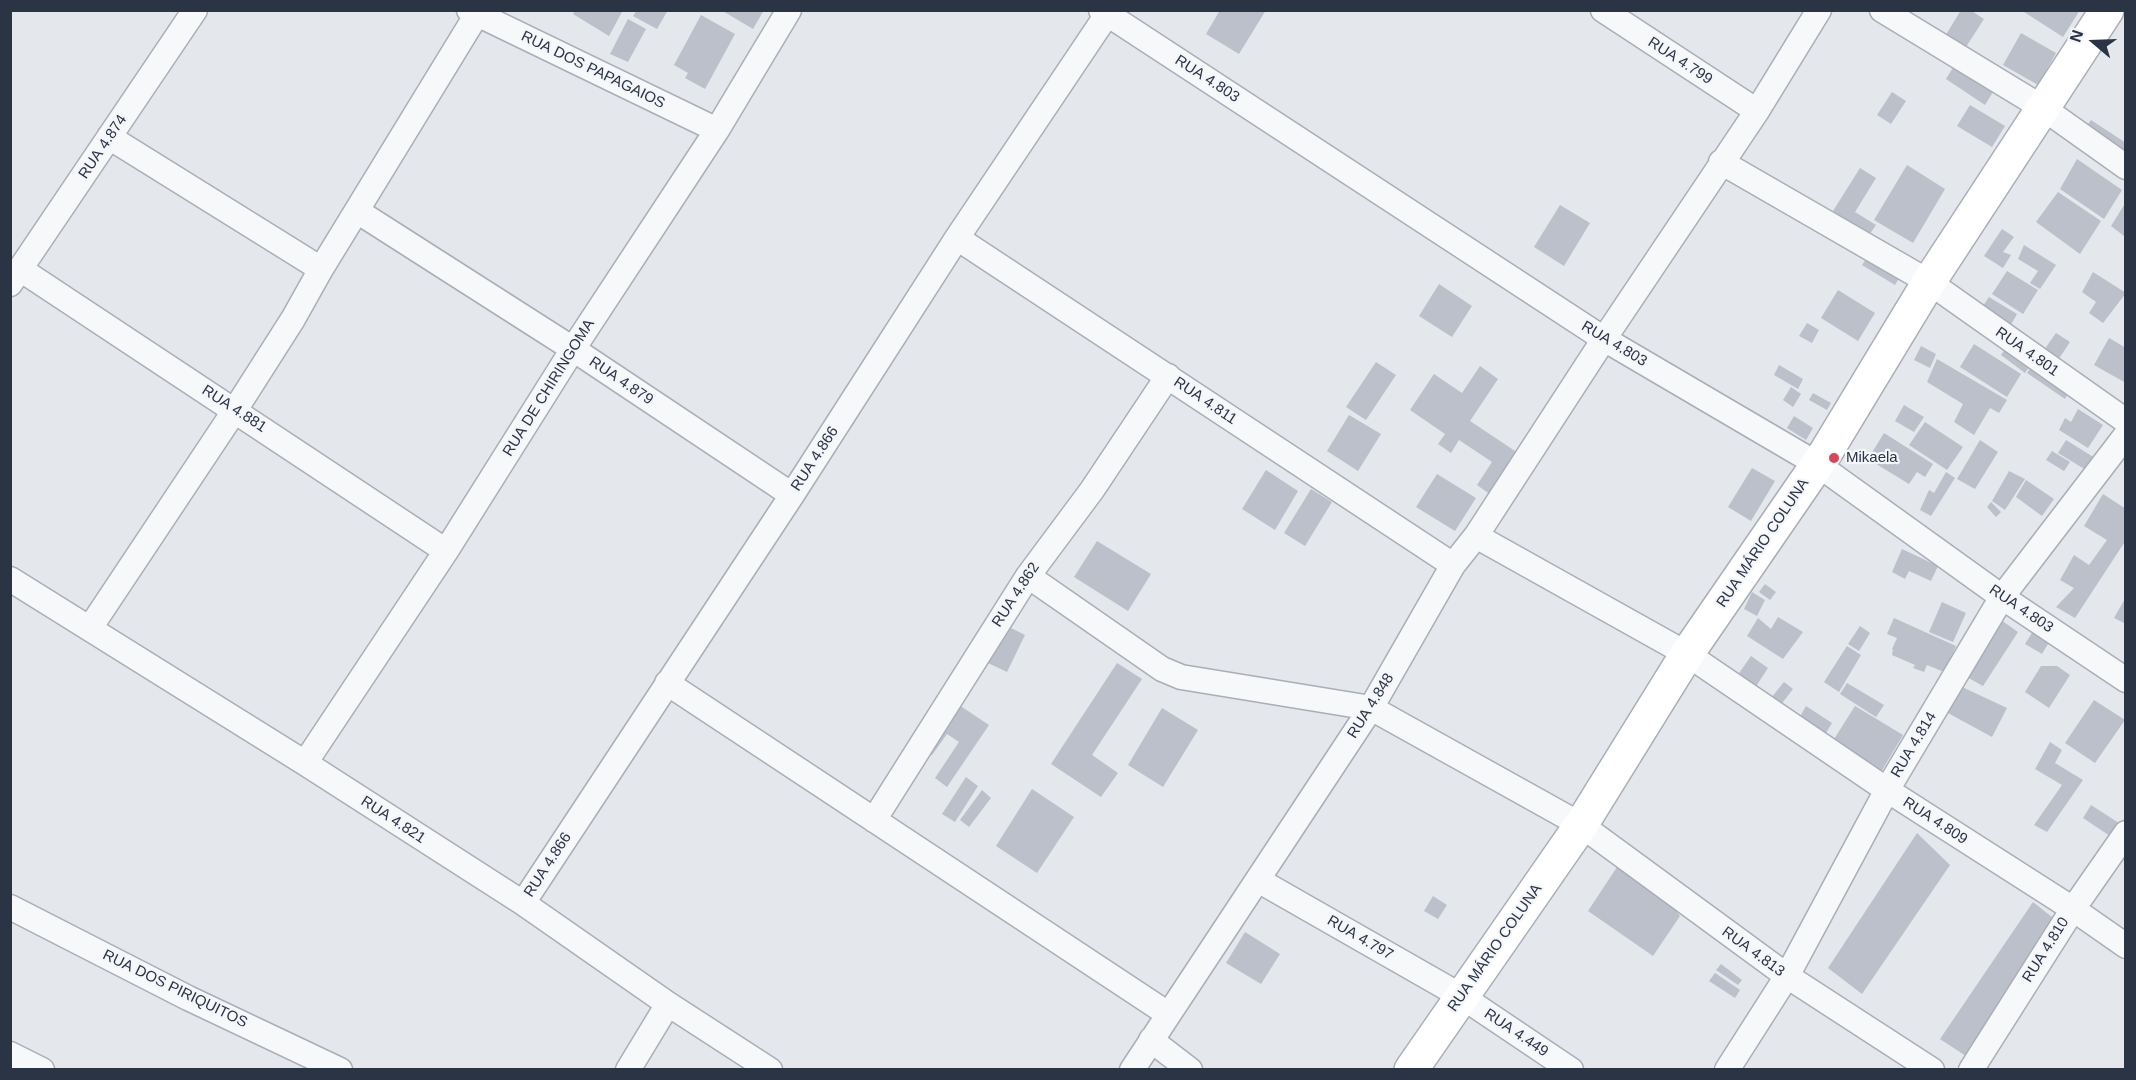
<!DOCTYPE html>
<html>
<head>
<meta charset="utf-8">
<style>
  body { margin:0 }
  #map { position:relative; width:2136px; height:1080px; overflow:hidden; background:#e4e7ec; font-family:Helvetica,sans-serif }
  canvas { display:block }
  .frame { position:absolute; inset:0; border:12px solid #2b3445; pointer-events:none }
  .north { position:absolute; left:2064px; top:12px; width:60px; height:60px; -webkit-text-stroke:4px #f4f6f9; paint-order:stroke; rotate:289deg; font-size:16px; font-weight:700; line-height:24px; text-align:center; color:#2b3445 }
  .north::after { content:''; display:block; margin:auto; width:21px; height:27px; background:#2b3445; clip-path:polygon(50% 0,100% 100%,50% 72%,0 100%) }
</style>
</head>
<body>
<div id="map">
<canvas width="2136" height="1080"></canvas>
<div class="frame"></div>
<div class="north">N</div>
</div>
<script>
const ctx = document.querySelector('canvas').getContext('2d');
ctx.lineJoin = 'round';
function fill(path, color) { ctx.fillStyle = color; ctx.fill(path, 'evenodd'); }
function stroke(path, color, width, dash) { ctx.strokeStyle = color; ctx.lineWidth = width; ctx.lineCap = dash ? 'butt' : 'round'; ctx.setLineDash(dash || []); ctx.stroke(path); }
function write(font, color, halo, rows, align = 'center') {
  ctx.font = font + ' Helvetica,sans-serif'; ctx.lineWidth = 4.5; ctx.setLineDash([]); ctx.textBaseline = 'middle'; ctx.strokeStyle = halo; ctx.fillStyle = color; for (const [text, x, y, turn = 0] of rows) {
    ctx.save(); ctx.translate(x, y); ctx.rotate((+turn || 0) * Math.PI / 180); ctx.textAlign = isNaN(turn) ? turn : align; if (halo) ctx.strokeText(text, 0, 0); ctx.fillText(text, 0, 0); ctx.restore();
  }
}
const building = new Path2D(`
  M575,10H623L609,36L573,14Z
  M637,10H668L657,29L633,16Z
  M721,10H764L753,29Z
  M1220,10H1266L1239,54L1206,34Z
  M1961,10H1970L1984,19L1964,50L1944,38Z
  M2021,10H2080L2063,37Z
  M701,15L735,34L705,89L685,78L688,73L674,65Z
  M628,19L646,29L628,62L610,54Z
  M2021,33L2056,53L2038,85L2003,65Z
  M1954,66L1993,92L1985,105L1946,79Z
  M1892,92L1906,101L1891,124L1877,115Z
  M1970,105L2005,126L1992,147L1957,126Z
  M2091,120L2126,143V160L2082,132Z
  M2077,159L2122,190L2104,219L2060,189Z
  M1907,165L1945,189L1913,243L1874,220Z
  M1860,168L1876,178L1855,212L1876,225L1869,235L1833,211Z
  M2058,192L2101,221L2080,254L2036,222Z
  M2126,202V234L2124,236L2111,226Z
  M1560,205L1590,223L1564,266L1534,247Z
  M2002,229L2014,237L2003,252L2011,255L2003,268L1984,256Z
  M2024,245L2056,265L2040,289L2030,283L2038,271L2018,259Z
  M1870,253L1902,273L1895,285L1862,265Z
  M2007,271L2038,290L2023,314L1992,294Z
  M2093,272L2126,293L2103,323L2089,313L2096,302L2082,292Z
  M1439,284L1472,306L1452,337L1419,316Z
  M1838,290L1875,313L1858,341L1821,318Z
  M1989,297L2017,314L2009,328L1981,309Z
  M1807,323L1819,330L1812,343L1799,336Z
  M2056,333L2070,342L2058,360L2044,350Z
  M2109,338L2126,348V383L2094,365Z
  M2009,343L2034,360L2025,373L2001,355Z
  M1974,344L2021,374L2007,397L1960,367Z
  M1921,346L1936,354L1930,368L1914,360Z
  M1937,359L2007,400L1999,413L1990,408L1974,435L1954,422L1963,404L1927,382Z
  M2035,361L2072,387L2065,399L2027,373Z
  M1376,362L1396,375L1366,420L1346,407Z
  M1779,365L1803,379L1798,389L1774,375Z
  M1480,366L1498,379L1470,421L1518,453L1491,495L1477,485L1492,462L1459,440L1451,453L1438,444L1445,434L1410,410L1434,374L1462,393Z
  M1791,387L1801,394L1793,407L1783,400Z
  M1813,393L1831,403L1827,410L1809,400Z
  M1904,405L1924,417L1914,432L1895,421Z
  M2078,409L2103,425L2088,448L2059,430L2065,418L2071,422Z
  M1349,415L1381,434L1358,471L1327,451Z
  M1794,416L1813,428L1806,440L1787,428Z
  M1925,422L1963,447L1947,470L1909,445Z
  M1884,433L1933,464L1925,477L1917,472L1909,484L1868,459Z
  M1980,440L1998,452L1975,489L1957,479Z
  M2066,440L2095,458L2086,470L2058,453Z
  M2052,451L2070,462L2064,471L2046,460Z
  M1752,468L1775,481L1751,521L1728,507Z
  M1266,470L1298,491L1275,530L1242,509Z
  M2009,471L2025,479L2005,510L1992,501Z
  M1946,472L1955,478L1931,516L1920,510L1929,490L1934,493Z
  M1437,474L1476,498L1455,531L1416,507Z
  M2026,480L2054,499L2042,516L2016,497Z
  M1311,489L1332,502L1305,546L1284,533Z
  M2103,494L2126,509V540L2075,618L2056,607L2074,588L2060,580L2074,555L2089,565L2107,540L2084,526Z
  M1991,502L2001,512L1996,517L1987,507Z
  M1097,541L1151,574L1128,611L1074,577Z
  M1902,549L1938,566L1931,581L1909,571L1905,579L1892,572Z
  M1765,584L1776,592L1770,600L1759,592Z
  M1752,592L1765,600L1757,616L1744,609Z
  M2126,597V624L2114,618Z
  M1942,602L1966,613L1953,642L1929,632Z
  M1778,617L1803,632L1783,659L1747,636L1758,618L1771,629Z
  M1894,618L1956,646L1944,672L1927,665L1924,672L1913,668L1915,665L1892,655L1893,650L1892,649L1897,638L1887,634Z
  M2001,620L2018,632L1983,686L1965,676Z
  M1007,626L1025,635L1007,672L988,663Z
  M1860,626L1870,633L1859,651L1848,644Z
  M2035,628L2051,639L2042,654L2025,644Z
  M1847,646L1861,655L1839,692L1824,682Z
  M1751,656L1768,668L1753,691L1735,679Z
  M1117,663L1142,679L1092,755L1118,773L1101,797L1051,764Z
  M2041,666H2057L2070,675L2049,708L2025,692Z
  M1784,682L1793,689L1780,706L1771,698Z
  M1847,683L1884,705L1876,717L1840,694Z
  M1960,686L2007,708L1992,737L1946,712Z
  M2094,700L2125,720L2095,763L2065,743Z
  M953,701L989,725L947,787L935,778L959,742L947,734L932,755L921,748Z
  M1806,706L1832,723L1823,738L1797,722Z
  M1855,706L1903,735L1878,777L1829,747Z
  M1162,708L1198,730L1163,787L1128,765Z
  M2050,742L2062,750L2055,763L2083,780L2047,832L2034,825L2062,785L2035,769Z
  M966,777L978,786L955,822L942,814Z
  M1032,789L1074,817L1037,873L996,846Z
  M982,790L991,798L969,827L960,820Z
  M2091,805L2122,825L2113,838L2083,818Z
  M1917,833L1950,865L1862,994L1828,968Z
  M1619,864L1665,896L1680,916L1653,956L1588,911Z
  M1433,896L1447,905L1438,919L1424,911Z
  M2033,902L2057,921L1975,1062L1940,1039Z
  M1245,932L1280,954L1261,984L1226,963Z
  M1721,964L1742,980L1738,985L1716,970Z
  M1715,973L1740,990L1735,998L1709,981Z`);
const street = new Path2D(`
  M469,10L717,130
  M1101,10L1604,339L1817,464L2002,597L2126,680
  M1603,10L1757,111
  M1882,10L2043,108L2126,167
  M109,137L321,269
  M1721,162L1929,282L2126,421
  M357,211L573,349L792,495
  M957,238L1453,565
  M20,269L446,551
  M10,284L195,10
  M1476,536L1687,654L1887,790L2073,909L2126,946
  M1028,576L1162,669L1181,677L1371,708L1581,825L1787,976L1932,1070
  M10,579L305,763L523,903L668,1004L770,1070
  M90,628L235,410L293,319L321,269L477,14
  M667,683L1168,1014
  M305,763L446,551L573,349L717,130L789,10
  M874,820L1028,576L1092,490L1168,376
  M1258,880L1461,996L1571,1070
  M523,903L792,495L957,238L1110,10
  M10,907L188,998L340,1070
  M1151,1040L1190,1070
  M10,1054L42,1070
  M628,1070L668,1004
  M1132,1070L1371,708L1453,565L1476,536L1604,339L1757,111L1819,10
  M1727,1070L1787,976L1887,790L2002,597L2126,435
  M1971,1070L2073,909L2126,833`);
const secondary = new Path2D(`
  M1411,1070L1581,825L1687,654L1826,452L1929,282L2107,10`);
const markers = [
  [1834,458,6,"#d1495b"]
];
const streetNames = [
  ["RUA 4.799",1680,61,33],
  ["RUA DOS PAPAGAIOS",593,70,26],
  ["RUA 4.803",1207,79,33],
  ["RUA 4.874",103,147,-56],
  ["RUA 4.803",1614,344,31],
  ["RUA 4.801",2027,352,35],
  ["RUA 4.879",621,381,34],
  ["RUA DE CHIRINGOMA",549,388,-58],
  ["RUA 4.811",1205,401,34],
  ["RUA 4.881",234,409,33],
  ["RUA 4.866",815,459,-57],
  ["RUA MÁRIO COLUNA",1763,543,-56],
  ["RUA 4.862",1016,595,-57],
  ["RUA 4.803",2021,609,34],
  ["RUA 4.848",1371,706,-58],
  ["RUA 4.814",1914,745,-59],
  ["RUA 4.821",393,820,33],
  ["RUA 4.809",1935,821,33],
  ["RUA 4.866",548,865,-57],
  ["RUA 4.797",1360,938,30],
  ["RUA MÁRIO COLUNA",1495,948,-55],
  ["RUA 4.810",2046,950,-58],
  ["RUA 4.813",1753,952,36],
  ["RUA DOS PIRIQUITOS",175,989,26],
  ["RUA 4.449",1516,1033,34]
];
const poiNames = [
  ["Mikaela",1846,458]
];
fill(building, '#bbc0ca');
stroke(street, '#a9aeb7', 27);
stroke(secondary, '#a9aeb7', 36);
stroke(street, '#f7f8fa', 24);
stroke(secondary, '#fff', 33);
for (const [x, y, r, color] of markers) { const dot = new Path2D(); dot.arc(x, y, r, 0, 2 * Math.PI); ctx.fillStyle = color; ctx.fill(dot); stroke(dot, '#f4f6f9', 2); }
write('15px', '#2b3445', '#f4f6f9', streetNames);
write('15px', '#2b3445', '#f4f6f9', poiNames, 'left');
</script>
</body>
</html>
